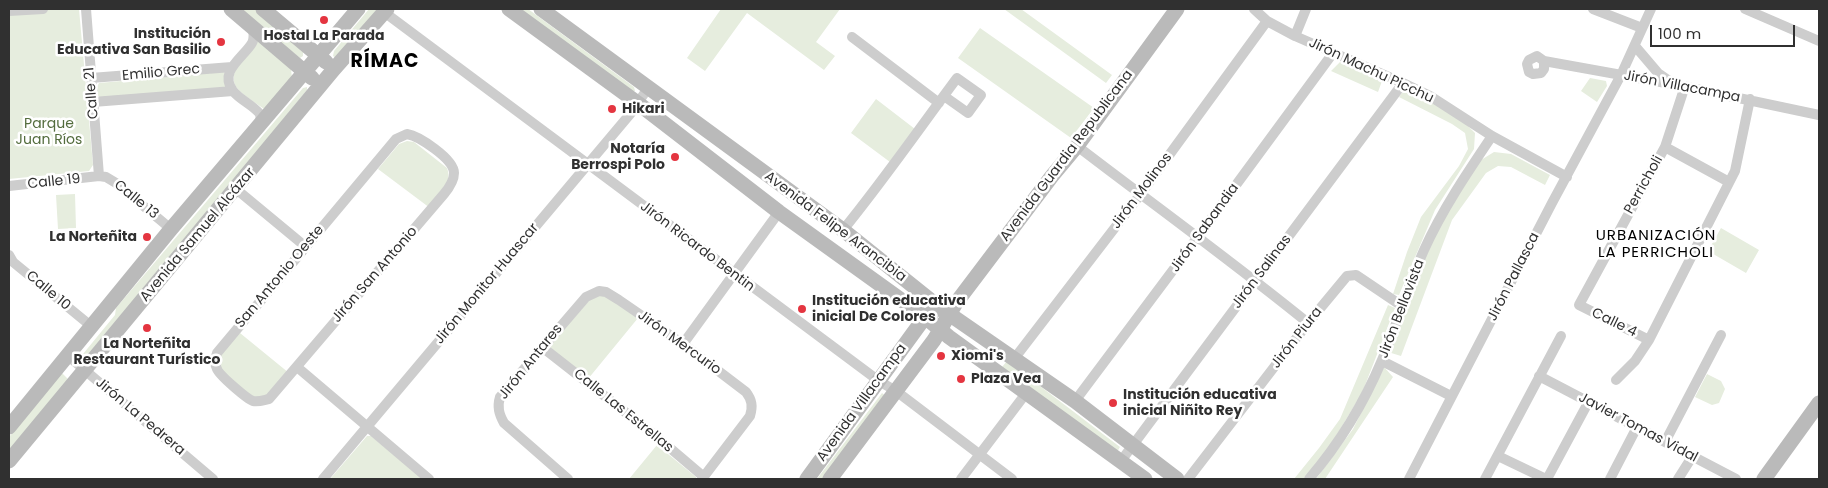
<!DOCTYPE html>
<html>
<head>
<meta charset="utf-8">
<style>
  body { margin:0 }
  #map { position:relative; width:1828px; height:488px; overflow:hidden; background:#fff; font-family:Poppins,sans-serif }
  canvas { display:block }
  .frame { position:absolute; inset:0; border:10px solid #303030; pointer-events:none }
  .scale { position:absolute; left:1650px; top:25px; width:145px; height:22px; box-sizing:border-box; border:2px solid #303030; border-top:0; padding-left:6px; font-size:15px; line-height:18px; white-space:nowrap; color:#303030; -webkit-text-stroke:4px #fff; paint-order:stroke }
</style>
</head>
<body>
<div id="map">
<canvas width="1828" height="488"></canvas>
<div class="frame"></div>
<div class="scale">100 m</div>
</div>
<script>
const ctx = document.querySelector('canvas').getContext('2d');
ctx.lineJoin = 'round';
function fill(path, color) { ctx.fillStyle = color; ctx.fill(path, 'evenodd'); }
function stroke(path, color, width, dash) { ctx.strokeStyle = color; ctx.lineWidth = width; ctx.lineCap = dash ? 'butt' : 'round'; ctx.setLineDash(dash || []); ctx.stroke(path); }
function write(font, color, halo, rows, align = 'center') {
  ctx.font = font + ' Poppins,sans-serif'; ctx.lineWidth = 5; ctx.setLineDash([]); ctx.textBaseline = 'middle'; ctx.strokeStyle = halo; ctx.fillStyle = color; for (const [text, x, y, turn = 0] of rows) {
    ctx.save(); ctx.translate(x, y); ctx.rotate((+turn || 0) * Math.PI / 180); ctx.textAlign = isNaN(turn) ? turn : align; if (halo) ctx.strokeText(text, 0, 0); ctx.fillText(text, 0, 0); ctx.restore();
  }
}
const green = new Path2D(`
  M47,9H79L93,165L89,171L9,179V12Z
  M239,9H255L303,50V56L300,58Z
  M369,9H381L336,58L333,56L334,51Z
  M517,9H528L634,87L635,91H631Z
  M721,9H840L816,42L835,56L824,70L747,13L705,71L687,58Z
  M1004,9H1021L1112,75L1106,83Z
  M980,28L1094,108L1071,138L958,58Z
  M258,41L291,68L292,79L265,110C258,104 242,95 237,88C225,72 249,52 258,41Z
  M1340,62L1382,81L1378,92L1331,71Z
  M223,72L226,74V86L224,88L100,98C96,95 96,88 99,83Z
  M1590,78L1606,81L1607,86L1597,102L1581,91Z
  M307,87V90L88,358H84L83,354L115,315L116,308L303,88Z
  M1406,87L1460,118L1475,133L1474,149L1435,210L1399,295L1393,294L1407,252L1421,217L1459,166L1468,149L1465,133L1452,124L1399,97Z
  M876,99L915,129L890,162L851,133Z
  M407,141L414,142L447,168C453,183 438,196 430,208L378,169L399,144Z
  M1494,152L1511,154L1550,175L1545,185L1511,167L1498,166L1486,173L1452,220L1401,356L1388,352L1423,259L1451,202L1481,160Z
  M75,194L76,228L58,229L56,195Z
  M1721,228L1759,250L1746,273L1708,251Z
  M594,295L606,296L638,318L588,379L551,348V344Z
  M1388,305L1395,308L1362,393L1324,456L1303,479H1294L1319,448L1340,419Z
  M240,333L289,373L267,398L253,399L219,368L220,355Z
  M1007,361L1120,447L1117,452L1002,367Z
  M1384,367L1393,377L1325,479H1316L1353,429Z
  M62,373L69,380L9,451V437Z
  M1707,374L1721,381L1725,389L1719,403L1712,405L1695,397Z
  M882,393L887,397L826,479H817Z
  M367,436H371L423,479H330Z
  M657,445L696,477V479H629Z`);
const street = new Path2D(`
  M86,9L99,176
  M1254,9L1267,21L1295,36L1403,83L1430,96L1492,136L1567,177
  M1593,9L1642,28
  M1745,9L1819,41
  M9,11L43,9
  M384,12L879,381L896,391L1012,479
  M253,27C253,33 255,38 252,43C244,57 218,71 233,91C240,100 253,105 260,114L261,122
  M1295,36L1306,9
  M852,37L939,103
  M1635,46L1658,73L1671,82
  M1544,61V69L1541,73L1533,74L1529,72L1527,64L1529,60L1537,56L1544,61L1677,85L1819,115
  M91,78L232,67
  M93,102L233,91
  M407,134C419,136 454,159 454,173C454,181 449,188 444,194L269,399C264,400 259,402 253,401C247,399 219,375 217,369C214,363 215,359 217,353L396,139Z
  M1077,146C1154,205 1233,262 1308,323
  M1665,147L1729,182
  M9,186L99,176L106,177L116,183L171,229
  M236,189L306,247
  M843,230C883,181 919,129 957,78L981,95L968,113L944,96
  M9,255L13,262L91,326
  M1649,340L1579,305L1665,147L1685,86
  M683,344L779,212
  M542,347L657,437L704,477
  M67,355L213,479
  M1014,359L1140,195L1267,21
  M1382,361L1451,396
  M297,367L429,479
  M1539,376L1736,479
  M1616,380L1635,361L1649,340L1735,171L1750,99
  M1075,401L1197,238L1333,53
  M1665,442L1721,335
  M1498,456L1546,479
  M1121,461L1403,83
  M323,479L631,113L648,88
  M568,479L504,423C499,414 497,407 500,397L586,297L599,291L606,292L619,300L683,344L746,392C752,400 753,406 750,416L702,479
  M961,479L1027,392
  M1188,479L1308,323L1347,276L1356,275L1402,306
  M1309,479C1339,444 1364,403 1382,360C1397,324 1408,286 1424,250C1442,210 1467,173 1492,136
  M1409,479L1552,203L1621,75L1651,9
  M1485,479L1561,336
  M1547,479L1589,401
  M1610,479L1637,427
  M1678,479L1692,457`);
const secondary = new Path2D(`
  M231,9L312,78
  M263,9L326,62
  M509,9L639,104L779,212L925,317L949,337L1145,479
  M541,9L843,230L939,307L1075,401L1177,479
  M9,427L171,229L358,9
  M9,461L334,69L387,9
  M807,479L925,317L934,311
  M830,479L934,340L956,303L1052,176L1077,146L1177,9
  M1764,479L1819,403`);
const markers = [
  [324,20,5,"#e43540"],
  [221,42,5,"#e43540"],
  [612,109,5,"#e43540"],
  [675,157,5,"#e43540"],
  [147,237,5,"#e43540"],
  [802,309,5,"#e43540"],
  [147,328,5,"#e43540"],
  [941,356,5,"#e43540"],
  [961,379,5,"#e43540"],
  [1113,403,5,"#e43540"]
];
const poiNames = [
  ["Institución",211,34,"right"],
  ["Educativa San Basilio",211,50,"right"],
  ["Hostal La Parada",324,36,"center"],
  ["Hikari",622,109],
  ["Notaría",665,149,"right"],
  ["Berrospi Polo",665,165,"right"],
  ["La Norteñita",137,237,"right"],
  ["Institución educativa",812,301],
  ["inicial De Colores",812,317],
  ["La Norteñita",147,344,"center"],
  ["Restaurant Turístico",147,360,"center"],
  ["Xiomi's",951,356],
  ["Plaza Vea",971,379],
  ["Institución educativa",1123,395],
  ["inicial Niñito Rey",1123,411]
];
const streetNames = [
  ["Jirón Machu Picchu",1371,71,25],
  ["Emilio Grec",161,73,-5],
  ["Jirón Villacampa",1682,87,11],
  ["Calle 21",92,93,-95],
  ["Avenida Guardia Republicana",1067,156,-53],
  ["Calle 19",54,182,-6],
  ["Perricholi",1644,185,-61],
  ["Jirón Molinos",1142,191,-53],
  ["Calle 13",136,200,39],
  ["Avenida Felipe Arancibia",835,227,37],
  ["Jirón Sabandia",1205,228,-54],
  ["Avenida Samuel Alcázar",198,235,-50],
  ["Jirón Ricardo Bentin",697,247,37],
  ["Jirón Salinas",1262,272,-53],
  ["Jirón San Antonio",375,275,-49],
  ["San Antonio Oeste",280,277,-50],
  ["Jirón Pallasca",1514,277,-63],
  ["Jirón Monitor Huascar",487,284,-50],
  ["Calle 10",48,291,40],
  ["Jirón Bellavista",1402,309,-69],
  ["Calle 4",1614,323,26],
  ["Jirón Piura",1297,338,-52],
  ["Jirón Mercurio",679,343,36],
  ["Jirón Antares",531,362,-51],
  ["Avenida Villacampa",862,403,-54],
  ["Calle Las Estrellas",623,411,39],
  ["Jirón La Pedrera",140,417,40],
  ["Javier Tomas Vidal",1638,428,28]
];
const parkNames = [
  ["Parque",49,124],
  ["Juan Ríos",49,140]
];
const neighbourhoodNames = [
  ["URBANIZACIÓN",1656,236],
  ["LA PERRICHOLI",1656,253]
];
const districtNames = [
  ["RÍMAC",385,62]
];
fill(green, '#e6edde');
stroke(street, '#cdcdcd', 10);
stroke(secondary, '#bababa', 15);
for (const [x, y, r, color] of markers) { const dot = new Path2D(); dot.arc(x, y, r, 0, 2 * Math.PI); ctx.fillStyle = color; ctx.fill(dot); stroke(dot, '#fff', 2); }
write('bold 14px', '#303030', '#fff', poiNames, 'left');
write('14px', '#303030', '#fff', streetNames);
write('14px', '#536c3d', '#fff', parkNames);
ctx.letterSpacing = '1px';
write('15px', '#000', '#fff', neighbourhoodNames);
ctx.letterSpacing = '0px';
ctx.letterSpacing = '1px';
write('bold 19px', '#000', '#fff', districtNames);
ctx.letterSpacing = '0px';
</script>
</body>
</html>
